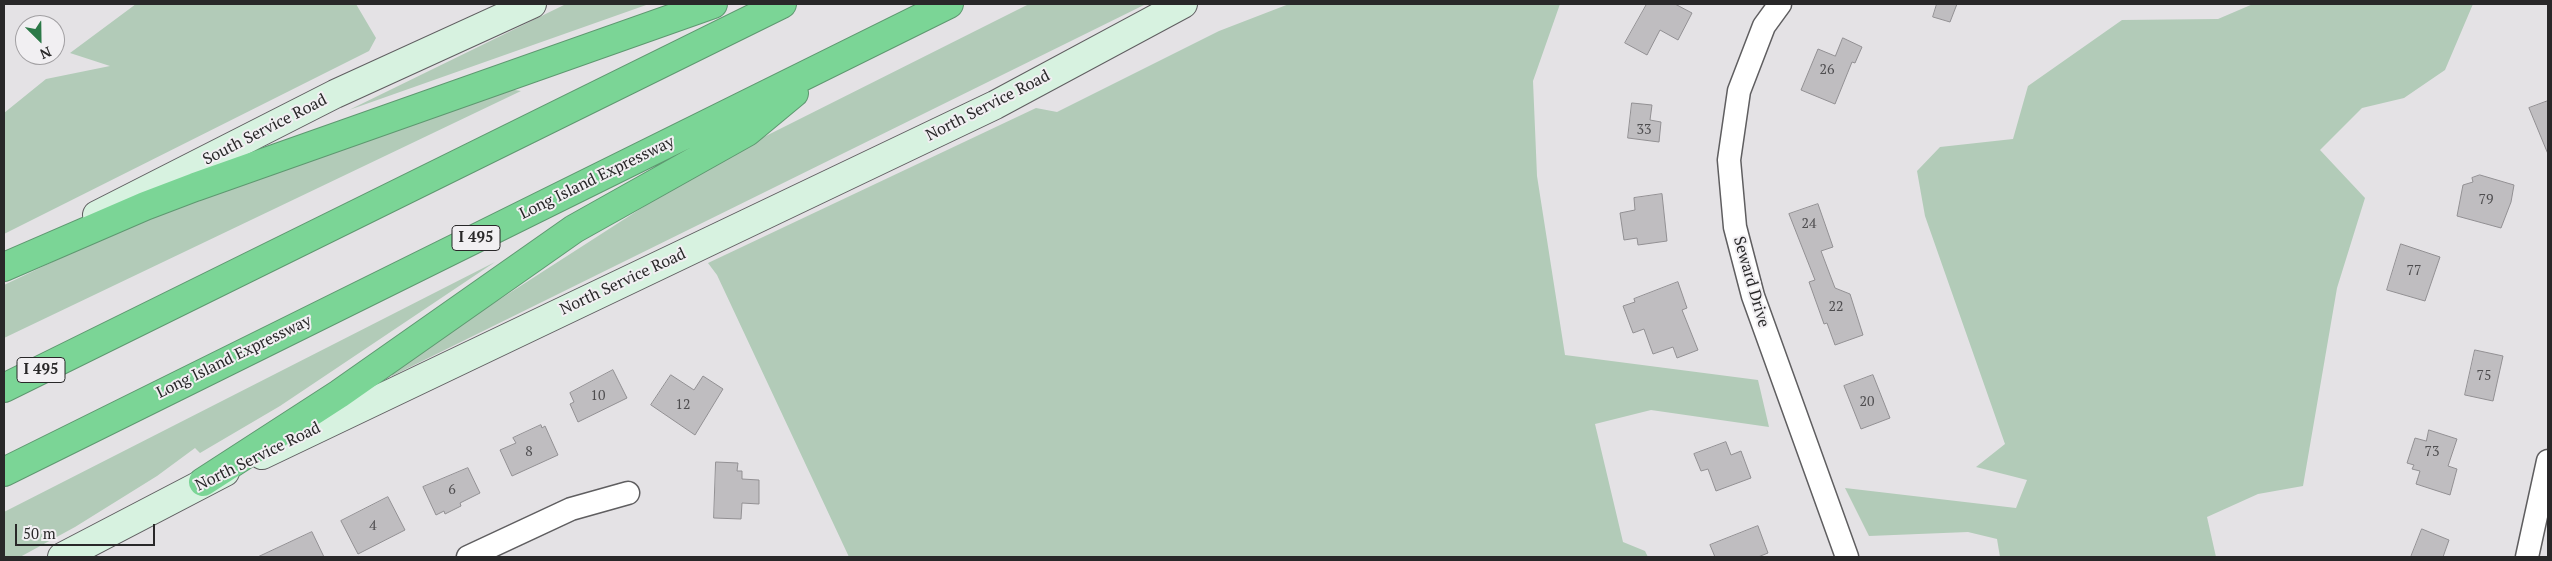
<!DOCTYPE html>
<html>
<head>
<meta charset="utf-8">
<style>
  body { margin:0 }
  #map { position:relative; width:2552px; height:561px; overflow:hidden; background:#e4e2e5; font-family:"PT Serif",serif }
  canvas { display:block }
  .frame { position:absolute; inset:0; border:5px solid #292829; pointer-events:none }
  .north { position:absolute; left:15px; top:15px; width:50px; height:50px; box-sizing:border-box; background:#f1eff2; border:1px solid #a19fa2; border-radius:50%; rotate:157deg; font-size:14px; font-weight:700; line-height:20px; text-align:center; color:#292829 }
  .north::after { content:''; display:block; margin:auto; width:18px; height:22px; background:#2c7948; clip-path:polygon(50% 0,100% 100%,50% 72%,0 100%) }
  .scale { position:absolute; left:15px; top:524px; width:140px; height:22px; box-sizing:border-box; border:2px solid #292829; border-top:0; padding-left:6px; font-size:15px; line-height:18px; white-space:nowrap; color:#292829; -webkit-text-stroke:4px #f1eff2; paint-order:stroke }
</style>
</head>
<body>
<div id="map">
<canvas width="2552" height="561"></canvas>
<div class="frame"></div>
<div class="north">N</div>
<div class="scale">50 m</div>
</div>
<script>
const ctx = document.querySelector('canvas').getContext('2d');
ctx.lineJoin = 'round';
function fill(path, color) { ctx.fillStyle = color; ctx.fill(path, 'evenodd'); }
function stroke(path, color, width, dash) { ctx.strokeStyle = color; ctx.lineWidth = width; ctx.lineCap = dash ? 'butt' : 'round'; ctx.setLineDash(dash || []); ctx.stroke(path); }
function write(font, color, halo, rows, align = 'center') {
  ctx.font = font + ' "PT Serif",serif'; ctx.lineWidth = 4; ctx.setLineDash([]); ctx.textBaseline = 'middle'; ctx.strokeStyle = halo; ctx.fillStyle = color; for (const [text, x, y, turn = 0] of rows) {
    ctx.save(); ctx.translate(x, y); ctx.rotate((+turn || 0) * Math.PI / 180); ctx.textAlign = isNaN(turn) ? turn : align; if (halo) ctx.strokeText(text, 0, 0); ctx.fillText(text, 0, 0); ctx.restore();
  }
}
const green = new Path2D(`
  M136,4H356L376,38L369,51L4,234V113L46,79L110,66L70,53Z
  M566,4H649L349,110Z
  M1029,4H1146L392,376L393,368L710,164Z
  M1289,4H1560L1533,81L1537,176L1565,355L1758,380L1769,427L1651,410L1595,424L1623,542L1645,551L1648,557H849L717,275L708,263L1036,108L1057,112L1219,31Z
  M2253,4H2473L2445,70L2404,98L2362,108L2320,150L2365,198L2337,288L2303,486L2258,494L2207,517L2216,557H2000L1997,539L1968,532L1869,536L1845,488L2016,508L2027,480L1976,467L2005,444L1925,216L1917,171L1940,147L2013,139L2028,86L2122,20L2218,19Z
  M502,88L521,91L4,338V285L166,208Z
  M495,262L280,406L200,453L195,448L157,476L75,527L20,557H4V512Z`);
const building = new Path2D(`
  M1647,4H1675L1692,13L1678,40L1660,30L1647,55L1625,43Z
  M1937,4H1957L1950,22L1933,17Z
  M1843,38L1862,47L1855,63L1852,62L1835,104L1801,90L1818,49L1835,56Z
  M2548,101V154L2529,108Z
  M1632,103L1652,105L1650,120L1661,122L1659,142L1628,138Z
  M2480,175L2514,185L2511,202L2501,228L2457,216L2463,185L2473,182L2472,178Z
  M1662,194L1667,241L1638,245L1637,238L1624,240L1620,213L1635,210L1634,198Z
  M1818,204L1833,247L1821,251L1835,288L1850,294L1863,335L1835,345L1827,323L1824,324L1809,282L1815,280L1789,214Z
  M2401,244L2440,257L2425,301L2387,290Z
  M1678,282L1687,308L1682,310L1698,350L1677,358L1673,347L1653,354L1644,329L1633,333L1623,306L1635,302L1634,299Z
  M2475,350L2503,356L2493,401L2465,395Z
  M613,370L627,398L578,422L570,404L574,402L570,393Z
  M671,375L694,390L703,376L723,389L695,435L651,405Z
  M1873,375L1890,418L1861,429L1844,386Z
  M541,425L542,428L545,426L558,455L512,476L500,450L516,443L513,438Z
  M2429,430L2457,439L2448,466L2457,469L2450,495L2416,484L2420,471L2412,469L2414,465L2407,463L2415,438L2426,441Z
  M1726,442L1731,455L1741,451L1751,478L1716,491L1708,469L1701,471L1694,454Z
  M716,462L738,463L737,471H742V479L759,480V504L742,503L741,519L714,518Z
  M468,468L480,493L460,503L461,506L445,514L444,511L436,515L423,487Z
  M388,497L405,530L358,554L341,521Z
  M1758,526L1768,553L1758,557H1715L1710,545Z
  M2422,529L2449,540L2443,557H2411Z
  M312,532L324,557H258Z`);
const street = new Path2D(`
  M1780,4L1764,26L1739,91L1729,160L1735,227L1753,296L1847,557
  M468,557L571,509L628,493
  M2527,557L2548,461`);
const secondary = new Path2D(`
  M97,215L335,94L532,4
  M262,455L995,105L1183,4
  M62,557L225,472`);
const highway = new Path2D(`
  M4,267L145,206L195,187L713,4
  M4,388L782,4
  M4,472L949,4
  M203,482L339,394L574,229L747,132L794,93`);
const numberNames = [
  ["26",1827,70],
  ["33",1644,130],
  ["79",2486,200],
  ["24",1809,224],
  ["77",2414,271],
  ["22",1836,307],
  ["75",2484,376],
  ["10",598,396],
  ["20",1867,402],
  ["12",683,405],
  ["8",529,452],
  ["73",2432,452],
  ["6",452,490],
  ["4",373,526]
];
const shields = [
  [476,238,48],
  [41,370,48]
];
const shieldNames = [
  ["I 495",476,238],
  ["I 495",41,370]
];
const streetNames = [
  ["North Service Road",988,106,-27],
  ["South Service Road",265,130,-27],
  ["Long Island Expressway",597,178,-26],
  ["North Service Road",623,282,-25],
  ["Seward Drive",1751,282,74],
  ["Long Island Expressway",234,357,-26],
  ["North Service Road",258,457,-26]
];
fill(green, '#b2cbb8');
fill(building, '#bfbdc0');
stroke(building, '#929093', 1);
stroke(street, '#5f5e60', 25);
stroke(secondary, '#5f5e60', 30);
stroke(highway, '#5e9870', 30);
stroke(street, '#fff', 22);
stroke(secondary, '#d7f2e0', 28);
stroke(highway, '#7bd596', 28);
write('14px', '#4e4d4f', null, numberNames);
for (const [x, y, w] of shields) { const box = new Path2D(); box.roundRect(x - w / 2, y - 12.5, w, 25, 4); ctx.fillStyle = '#f1eff2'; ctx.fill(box); stroke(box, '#292829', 1); }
write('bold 15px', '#292829', null, shieldNames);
write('16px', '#292829', '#f1eff2', streetNames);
</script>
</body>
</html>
